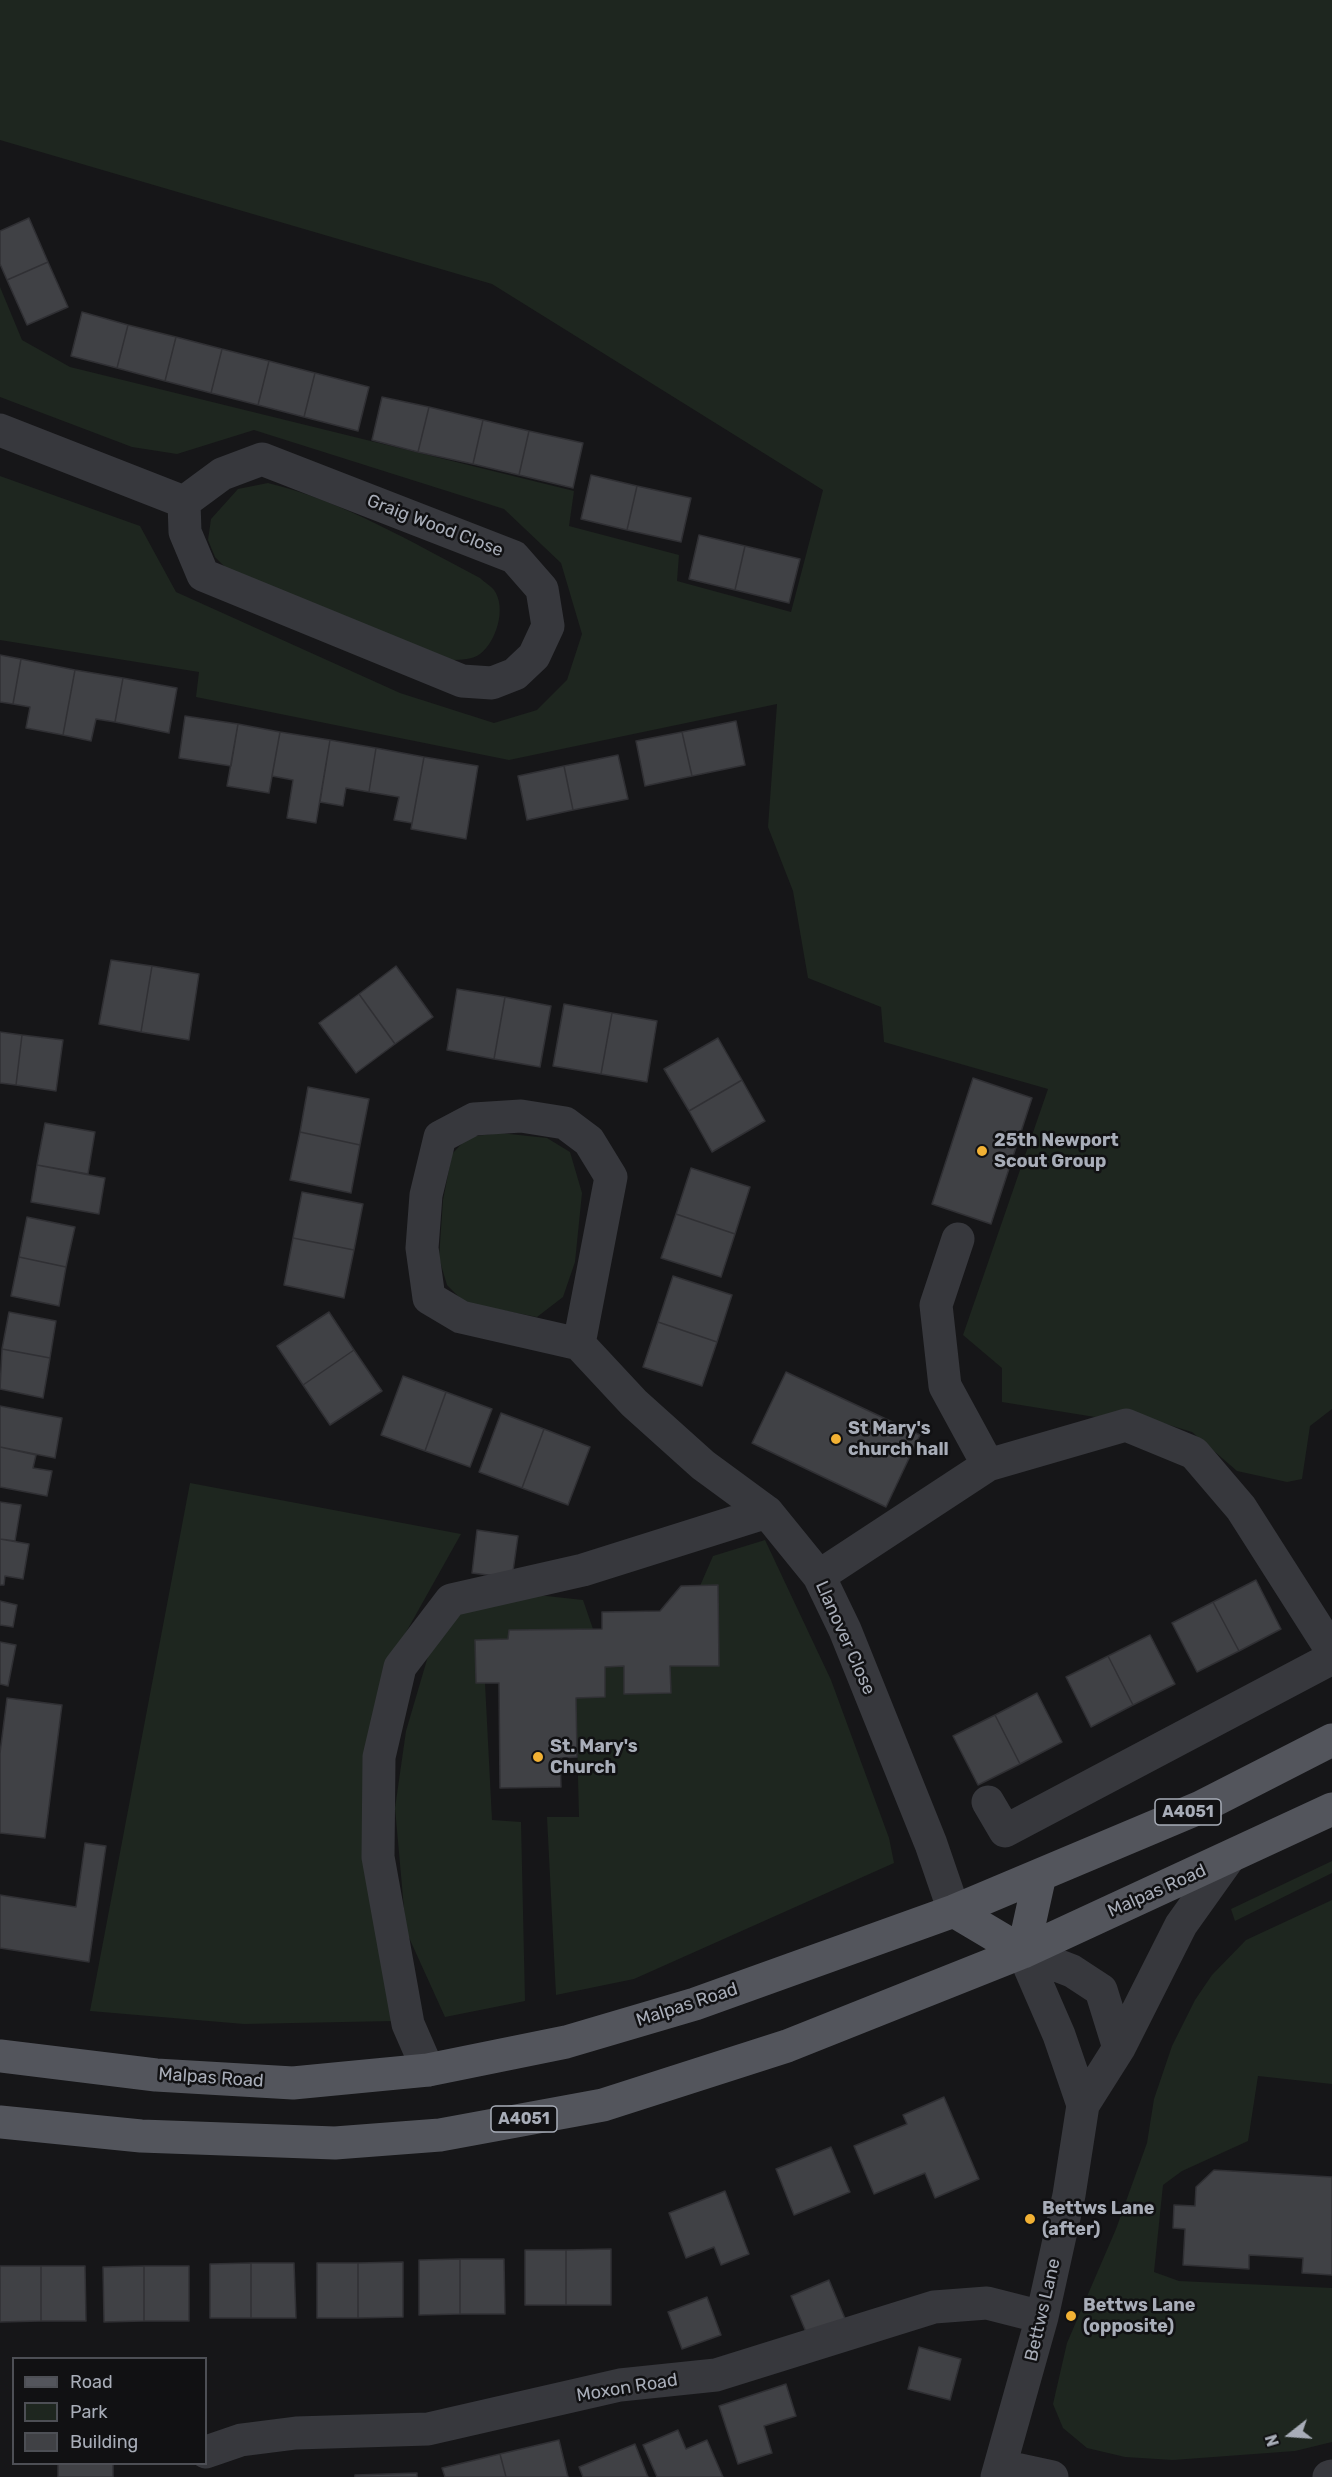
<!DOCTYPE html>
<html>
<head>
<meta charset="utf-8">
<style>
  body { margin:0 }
  #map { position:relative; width:1332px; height:2477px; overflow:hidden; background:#161618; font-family:Rubik,sans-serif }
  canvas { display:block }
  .legend { position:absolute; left:12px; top:2357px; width:195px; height:108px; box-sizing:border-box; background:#111113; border:2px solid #4d4f55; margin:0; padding:8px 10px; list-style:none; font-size:18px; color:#a8adb8 }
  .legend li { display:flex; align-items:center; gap:12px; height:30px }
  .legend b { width:30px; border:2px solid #4d4f55 }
  .north { position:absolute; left:1260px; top:2405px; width:60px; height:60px; -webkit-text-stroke:4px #111113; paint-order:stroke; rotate:253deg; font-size:16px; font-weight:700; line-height:24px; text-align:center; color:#a8adb8 }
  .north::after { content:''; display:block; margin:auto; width:21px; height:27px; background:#a8adb8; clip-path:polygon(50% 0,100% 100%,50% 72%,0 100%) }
</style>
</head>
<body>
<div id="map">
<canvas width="1332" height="2477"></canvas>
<ul class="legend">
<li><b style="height:8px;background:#53555c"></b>Road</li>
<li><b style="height:16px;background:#1e261f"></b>Park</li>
<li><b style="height:16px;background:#404145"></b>Building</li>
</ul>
<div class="north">N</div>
</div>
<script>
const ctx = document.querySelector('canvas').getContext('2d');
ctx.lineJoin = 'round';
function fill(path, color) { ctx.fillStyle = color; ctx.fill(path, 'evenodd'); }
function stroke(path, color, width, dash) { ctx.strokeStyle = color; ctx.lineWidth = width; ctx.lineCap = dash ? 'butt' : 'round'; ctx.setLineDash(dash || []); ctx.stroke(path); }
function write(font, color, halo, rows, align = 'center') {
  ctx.font = font + ' Rubik,sans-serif'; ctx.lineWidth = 5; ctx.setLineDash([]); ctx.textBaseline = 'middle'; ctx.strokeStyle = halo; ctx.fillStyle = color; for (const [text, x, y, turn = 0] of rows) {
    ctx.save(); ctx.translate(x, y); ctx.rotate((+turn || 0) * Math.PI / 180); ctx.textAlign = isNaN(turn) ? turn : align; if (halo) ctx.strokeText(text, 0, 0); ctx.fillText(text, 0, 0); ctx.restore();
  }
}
const green = new Path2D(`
  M0,0H1332V1409L1310,1426L1302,1479L1287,1482L1237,1471L1192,1432L1133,1414L1095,1417L1002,1402V1368L963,1335L1048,1089L884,1042L881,1007L808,978L793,891L768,827L777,704L509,760L196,697L199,672L0,640V476L140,526L176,592L400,693L494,723L537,710L567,680L582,634L561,563L504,509L254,430L177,454L132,447L0,397V287L22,340L70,367L574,491L569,526L679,555L677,581L791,612L823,490L492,284L0,140Z
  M268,483C343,501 413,543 480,578C484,582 491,586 494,590C507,608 496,642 480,654C471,661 454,660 443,660L228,570L215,557L208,540L211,519L238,489Z
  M500,1133L547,1138L570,1152L582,1193L575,1262L563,1297L537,1317L465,1303L447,1285L439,1258L443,1200L452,1154L468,1137Z
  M190,1483L461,1534L391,1659L394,2021L244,2024L90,2011Z
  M765,1540L831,1680L889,1838L894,1863L634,1979L556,1995L547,1817H579L576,1698L605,1697V1667L624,1666L671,1693L670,1666H719L718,1586H700L713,1556Z
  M528,1594L583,1600L593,1629L509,1630L508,1639L475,1640L476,1683H485L492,1820L521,1822L525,2001L445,2017L406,1931L395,1808L406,1731L431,1646L462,1612Z
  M1332,1861V1873L1235,1921L1231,1909Z
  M1332,1900V2084L1258,2076L1248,2141L1182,2171L1163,2185L1154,2272L1179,2281L1332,2288V2442L1295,2451L1173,2460L1125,2457L1087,2448L1063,2428L1053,2404L1067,2343L1116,2229L1147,2143L1154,2099L1172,2046L1195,2000L1212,1975L1246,1940Z`);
const building = new Path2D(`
  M29,218L48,262L7,280L0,264V231Z
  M48,262L68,307L27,325L7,280Z
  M82,312L128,325L117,368L71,356Z
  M128,325L176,337L165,381L117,368Z
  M176,337L222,349L211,393L165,381Z
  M222,349L269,361L258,405L211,393Z
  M269,361L315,373L304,417L258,405Z
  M315,373L369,387L358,431L304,417Z
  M382,397L429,407L418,452L372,440Z
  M429,407L483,420L473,464L418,452Z
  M483,420L529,431L519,475L473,464Z
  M529,431L583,443L573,488L519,475Z
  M591,475L637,486L627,530L581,519Z
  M637,486L691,498L681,542L627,530Z
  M699,535L745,546L735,590L689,579Z
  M745,546L800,559L789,603L735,590Z
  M0,655L21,659L13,704L0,702Z
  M21,659L75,670L63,735L26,728L30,707L13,704Z
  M75,670L123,678L115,722L96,719L91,741L63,735Z
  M123,678L177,688L169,733L115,722Z
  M185,716L238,724L231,766L179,758Z
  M736,721L745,765L692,776L682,732Z
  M238,724L280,732L269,793L227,786Z
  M280,732L330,740L316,823L287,818L293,780L272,776Z
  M682,732L692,776L645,786L636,741Z
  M330,740L376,748L369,792L346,788L343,806L320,802Z
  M376,748L424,757L412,823L394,820L399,797L369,792Z
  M618,755L628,799L573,810L564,766Z
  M424,757L478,766L466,839L411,829Z
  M564,766L573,810L527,820L518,776Z
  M111,960L152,966L141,1032L99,1024Z
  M152,966L199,974L189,1040L141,1032Z
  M396,966L433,1017L395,1044L359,994Z
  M457,989L505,997L494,1059L447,1050Z
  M359,994L395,1044L356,1073L319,1023Z
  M505,997L551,1006L540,1067L494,1059Z
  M564,1004L612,1013L601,1074L553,1066Z
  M612,1013L657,1021L647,1082L601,1074Z
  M0,1032L22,1035L16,1085L0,1083Z
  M22,1035L63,1040L56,1091L16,1085Z
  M718,1038L742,1080L689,1111L664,1069Z
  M973,1078L1032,1098L991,1224L932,1204Z
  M742,1080L765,1121L712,1152L689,1111Z
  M308,1087L369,1099L360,1145L300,1132Z
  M45,1123L95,1132L88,1174L37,1165Z
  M300,1132L360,1145L351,1193L290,1180Z
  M37,1165L105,1178L99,1214L31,1202Z
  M691,1168L750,1187L735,1234L676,1214Z
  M302,1192L363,1204L354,1250L293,1238Z
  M676,1214L735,1234L721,1277L661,1258Z
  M27,1217L75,1227L66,1267L19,1257Z
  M293,1238L354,1250L344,1298L284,1285Z
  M19,1257L66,1267L59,1306L11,1296Z
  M673,1276L732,1295L717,1342L658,1322Z
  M9,1312L56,1321L50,1358L2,1349Z
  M329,1312L354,1350L303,1385L277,1346Z
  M658,1322L717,1342L702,1386L643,1367Z
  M2,1349L50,1358L43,1398L0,1389Z
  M354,1350L382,1391L330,1425L303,1385Z
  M786,1372L920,1435L886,1507L752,1443Z
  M403,1376L446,1392L425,1451L381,1435Z
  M446,1392L492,1409L470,1467L425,1451Z
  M0,1406L62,1418L55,1458L0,1447Z
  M501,1413L544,1429L522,1488L479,1472Z
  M544,1429L590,1447L568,1505L522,1488Z
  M0,1447L36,1455L33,1468L52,1471L47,1496L0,1487Z
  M0,1502L21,1505L15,1541L0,1539Z
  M477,1530L518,1536L512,1578L472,1573Z
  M0,1539L29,1544L23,1579L5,1576L4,1585H0Z
  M1256,1580L1281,1629L1239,1651L1213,1602Z
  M718,1585L719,1666H670L671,1693L624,1694V1666L605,1667V1697L576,1698L577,1757L560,1758L561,1787L500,1788L499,1683H476L475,1640L508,1639L509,1630L602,1629V1612L660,1611L681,1586Z
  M0,1601L17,1605L13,1627L0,1625Z
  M1213,1602L1239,1651L1197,1672L1172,1623Z
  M1150,1635L1175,1684L1133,1705L1108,1656Z
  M0,1642L16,1645L8,1686L0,1684Z
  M1108,1656L1133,1705L1091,1727L1066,1677Z
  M1037,1693L1062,1742L1020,1764L995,1715Z
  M7,1698L62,1705L45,1838L0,1833V1753Z
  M995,1715L1020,1764L978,1785L953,1736Z
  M85,1843L106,1846L89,1962L0,1948V1895L76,1907Z
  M944,2097L979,2179L935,2198L925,2173L874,2194L854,2146L907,2124L903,2115Z
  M831,2147L850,2192L794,2215L776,2169Z
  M1214,2170L1332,2177V2275L1302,2273L1303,2258L1249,2255V2269L1183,2265L1185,2229L1173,2228L1174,2205L1195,2206L1196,2187Z
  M725,2191L749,2254L721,2265L714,2247L686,2258L669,2213Z
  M611,2249V2305H566V2250Z
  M525,2250H566V2305H525Z
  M460,2259H504L505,2314H460Z
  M460,2259V2314L419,2315V2260Z
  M403,2262V2317L358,2318V2263Z
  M251,2263H294L296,2318H251Z
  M251,2263V2318H210V2264Z
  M317,2263H358V2318H317Z
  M0,2266H41V2321L0,2322Z
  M41,2266H85L86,2321H41Z
  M144,2266H189V2321H144Z
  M144,2266V2321L104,2322L103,2267Z
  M829,2280L846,2321L808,2337L791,2296Z
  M707,2297L721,2335L682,2349L668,2312Z
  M919,2347L961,2359L950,2400L908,2389Z
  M786,2384L796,2416L764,2426L772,2453L738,2464L719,2406Z
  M678,2430L686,2449L707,2440L723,2477H657L643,2445Z
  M559,2440L568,2477H506L500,2454Z
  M635,2444L648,2477H583L579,2467Z
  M500,2454L506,2477H445L442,2468Z
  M58,2464H113V2477H58Z
  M417,2473V2477H355V2475Z`);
const minor = new Path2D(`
  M0,430L184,502
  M262,459L514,557L542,589L548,626L534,656L515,674L492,683L462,681L203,575L185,532L184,502L222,474Z
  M579,1344L611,1177L589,1141L565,1123L521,1116L474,1119L440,1137L426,1195L422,1248L429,1298L461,1317L579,1344L634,1403L703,1465L767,1512L819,1576L845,1630L931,1844L954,1911
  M988,1465L1126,1425L1194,1453L1241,1508L1332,1651
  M819,1576L988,1465L945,1386L936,1305L958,1239
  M988,1802L1005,1831L1332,1658
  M1023,1952L1059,2035L1083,2105
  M1023,1952L1072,1971L1101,1990L1119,2048
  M428,2070L408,2024L378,1857L379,1757L400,1667L451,1600L583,1570L767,1512
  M206,2452L241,2440L296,2433L428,2429L620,2385L716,2375L934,2307L987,2303L1042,2317
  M1001,2466L1052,2477
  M997,2477L1042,2317L1069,2195L1083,2105L1119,2048L1181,1925L1228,1859
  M1329,2477L1332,2476`);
const major = new Path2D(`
  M954,1911L1023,1952
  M1023,1952L1040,1875
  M0,2056L156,2075L293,2083L428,2070L566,2042L695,2004L954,1911L1201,1807L1332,1740
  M0,2122L141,2136L335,2143L440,2135L603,2105L787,2046L1023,1952L1332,1809`);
const markers = [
  [982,1151,6,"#f2b134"],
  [836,1439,6,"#f2b134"],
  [538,1757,6,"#f2b134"],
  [1030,2219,6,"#f2b134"],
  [1071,2316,6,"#f2b134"]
];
const shields = [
  [1188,1812,66],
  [524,2119,66]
];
const shieldNames = [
  ["A4051",1188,1812],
  ["A4051",524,2119]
];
const streetNames = [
  ["Graig Wood Close",435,526,21],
  ["Llanover Close",845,1638,66],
  ["Malpas Road",1157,1891,-24],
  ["Malpas Road",687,2005,-18],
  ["Malpas Road",211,2078,4],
  ["Bettws Lane",1043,2310,-77],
  ["Moxon Road",627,2388,-9]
];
const poiNames = [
  ["25th Newport",994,1141],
  ["Scout Group",994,1162],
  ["St Mary's",848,1429],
  ["church hall",848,1450],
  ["St. Mary's",550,1747],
  ["Church",550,1768],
  ["Bettws Lane",1042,2209],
  ["(after)",1042,2230],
  ["Bettws Lane",1083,2306],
  ["(opposite)",1083,2327]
];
fill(green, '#1e261f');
fill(building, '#404145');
stroke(building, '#303034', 1.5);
stroke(minor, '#37383d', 33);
stroke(major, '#53555c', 33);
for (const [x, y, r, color] of markers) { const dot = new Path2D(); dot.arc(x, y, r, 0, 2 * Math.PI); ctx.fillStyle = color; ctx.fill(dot); stroke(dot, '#111113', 2); }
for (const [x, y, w] of shields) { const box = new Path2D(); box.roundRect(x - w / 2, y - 13, w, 26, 4.5); ctx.fillStyle = '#111113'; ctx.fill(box); stroke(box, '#a8adb8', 1.5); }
write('bold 16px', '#a8adb8', null, shieldNames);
write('18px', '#a8adb8', '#111113', streetNames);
write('bold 18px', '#a8adb8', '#111113', poiNames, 'left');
</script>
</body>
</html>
